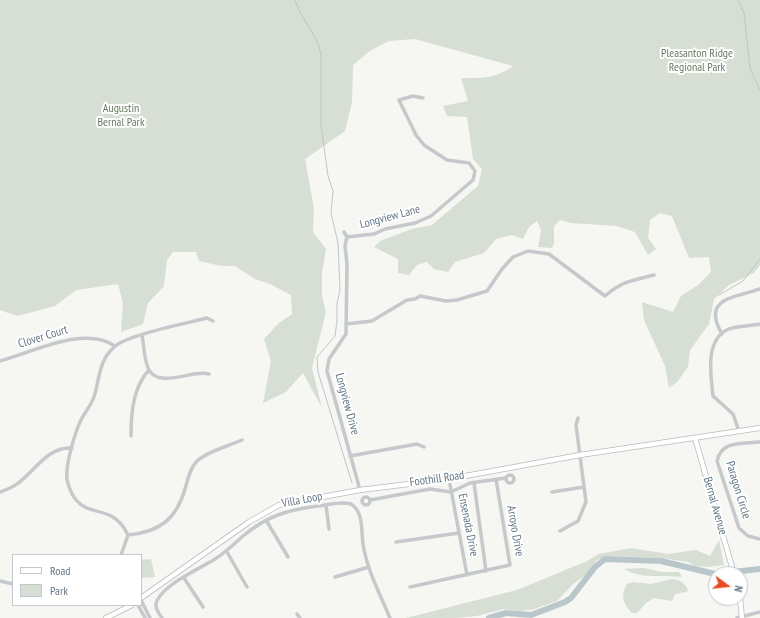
<!DOCTYPE html>
<html>
<head>
<meta charset="utf-8">
<style>
  body { margin:0 }
  #map { position:relative; width:760px; height:618px; overflow:hidden; background:#f6f6f2; font-family:"PT Sans Narrow",sans-serif }
  canvas { display:block }
  .legend { position:absolute; left:12px; top:554px; width:130px; height:52px; box-sizing:border-box; background:#fff; border:1px solid #c1c9ce; margin:0; padding:5px 7px; list-style:none; font-size:12px; color:#647785 }
  .legend li { display:flex; align-items:center; gap:8px; height:20px }
  .legend b { width:20px; border:1px solid #c1c9ce }
  .north { position:absolute; left:708px; top:566px; width:40px; height:40px; box-sizing:border-box; background:#fff; border:1px solid #c1c9ce; border-radius:50%; rotate:105deg; font-size:11px; font-weight:700; line-height:16px; text-align:center; color:#647785 }
  .north::after { content:''; display:block; margin:auto; width:14px; height:18px; background:#e84b20; clip-path:polygon(50% 0,100% 100%,50% 72%,0 100%) }
</style>
</head>
<body>
<div id="map">
<canvas width="760" height="618"></canvas>
<ul class="legend">
<li><b style="height:5px;background:#fff"></b>Road</li>
<li><b style="height:11px;background:#d7ded3"></b>Park</li>
</ul>
<div class="north">N</div>
</div>
<script>
const ctx = document.querySelector('canvas').getContext('2d');
ctx.lineJoin = 'round';
function fill(path, color) { ctx.fillStyle = color; ctx.fill(path, 'evenodd'); }
function stroke(path, color, width, dash) { ctx.strokeStyle = color; ctx.lineWidth = width; ctx.lineCap = dash ? 'butt' : 'round'; ctx.setLineDash(dash || []); ctx.stroke(path); }
function write(font, color, halo, rows, align = 'center') {
  ctx.font = font + ' "PT Sans Narrow",sans-serif'; ctx.lineWidth = 4; ctx.setLineDash([]); ctx.textBaseline = 'middle'; ctx.strokeStyle = halo; ctx.fillStyle = color; for (const [text, x, y, turn = 0] of rows) {
    ctx.save(); ctx.translate(x, y); ctx.rotate((+turn || 0) * Math.PI / 180); ctx.textAlign = isNaN(turn) ? turn : align; if (halo) ctx.strokeText(text, 0, 0); ctx.fillText(text, 0, 0); ctx.restore();
  }
}
const green = new Path2D(`
  M0,0H760V265L754,273L729,285L714,299L709,324L690,350L688,367L677,382L669,388L665,366L644,320L642,302L673,312L681,296L698,285L711,272L709,257L689,258L672,216L660,213L650,220L648,238L656,249L648,255L635,232L617,226L571,223L560,220L554,226V243L552,248L538,247L541,230L537,221L529,227L523,239L512,235L496,239L484,253L455,262L448,272L434,269L427,262L417,265L409,275L398,273V259L374,247L380,241L412,229L432,225L478,186L482,169L473,159L467,117L447,116L443,106L468,101L461,78C483,78 495,79 513,66L415,39L389,41L370,51L353,65L352,102L345,131L305,159L314,209L313,232L326,249L322,273V296L326,312L312,368L322,408L303,373L286,392L263,403L271,361L264,339L279,323L292,314L291,295L270,284L255,279L235,266H221L199,261L196,252H173L167,260L164,286L148,303L143,324L121,332L123,303L118,284L76,290L55,306L17,316L0,310Z
  M719,540L724,565L707,567L695,566L688,562L662,558L614,556L597,560L587,574L572,585L557,601L534,609L521,611L503,609L477,616L456,618H406L517,590L587,561L599,554L631,548L668,554L696,550L710,556Z
  M151,559L155,577L141,578V560Z
  M644,568L662,572H679L682,577C662,575 641,579 624,569Z
  M672,579C680,580 686,583 688,591L683,593L680,591L681,593L675,594L672,601L654,598L646,603L637,613H632C623,604 620,595 627,584L633,582L651,584Z`);
const stream = new Path2D(`
  M295,0C301,19 317,34 321,54V125L328,176L333,191L331,213L338,243L340,290L337,303V321L335,336L317,357L318,372L352,483
  M738,0L744,13L750,68L760,90
  M719,295L743,281L760,259`);
const river = new Path2D(`
  M489,618L506,613L531,615L565,602L571,598L595,567L605,559L661,561L715,574L760,569`);
const minor = new Path2D(`
  M344,232L347,237L345,246L347,264L346,334L329,359L327,371L360,490
  M347,237L374,234L385,229L415,223L431,216L473,180L475,171L469,163L447,160L424,145L416,135L399,100L413,96L423,98
  M346,324L372,321L407,300L415,299L420,296L446,301L457,300L487,291L502,269L513,257L528,251L549,254L605,296C624,280 632,281 654,275
  M722,334C701,298 734,298 760,289
  M142,335C144,345 144,361 149,370C160,389 194,369 209,374
  M0,361C34,352 84,325 115,346
  M739,431L733,414L713,396C711,376 704,339 729,329C738,326 751,326 760,324
  M131,436C131,413 133,387 149,370
  M760,442C742,444 722,440 717,461L739,528L748,536L760,539
  M350,456L417,444L424,447
  M506 479a4 4 0 1 1 8 0a4 4 0 1 1-8 0Z
  M449,479L467,575
  M474,483L486,571
  M0,492C6,490 12,488 17,484C35,471 48,446 72,448
  M552,492L584,487
  M362 501a4 4 0 1 1 8 0a4 4 0 1 1-8 0Z
  M370,500L430,489L451,492L470,483L506,478
  M326,505L329,529
  M266,520L288,557
  M560,531L578,521L586,502L576,425L578,418
  M128,535C159,532 176,520 185,489C188,479 190,468 197,461C208,451 229,446 242,440
  M396,542L459,533
  M227,552L247,587
  M121,555L128,535C112,501 87,521 72,494C70,490 68,484 67,480C65,466 75,431 82,418C86,411 91,405 94,397C100,378 98,362 114,347C126,335 188,323 207,318L213,321
  M335,577L369,567
  M184,578L203,607
  M0,581L13,584
  M410,587L510,565L496,479
  M141,600L150,618
  M138,605L145,618
  M297,614L300,618
  M162,618C158,612 153,605 158,599C167,583 199,569 215,559C226,552 234,544 243,536C267,516 287,510 318,506C329,505 340,501 351,504C364,512 361,531 363,544C367,570 380,594 390,618
  M737,618L760,612`);
const major = new Path2D(`
  M695,438L734,574
  M141,598L249,522L279,505L360,490L449,479L580,455L760,428
  M740,598L742,618
  M106,618L132,605`);
const parkNames = [
  ["Pleasanton Ridge",697,54],
  ["Regional Park",697,68],
  ["Augustin",121,109],
  ["Bernal Park",121,123]
];
const streetNames = [
  ["Longview Lane",390,217,-15],
  ["Clover Court",43,337,-17],
  ["Longview Drive",347,404,75],
  ["Foothill Road",437,479,-8],
  ["Paragon Circle",738,490,73],
  ["Villa Loop",302,500,-11],
  ["Bernal Avenue",715,506,74],
  ["Ensenada Drive",468,525,79],
  ["Arroyo Drive",515,531,80]
];
fill(green, '#d7ded3');
stroke(stream, '#bac7ca', 1);
stroke(river, '#bac7ca', 6);
stroke(major, '#b8bcc0', 6);
stroke(minor, '#c6c9cc', 3.5);
stroke(major, '#fff', 4.5);
write('12px', '#697c63', '#fff', parkNames);
write('12px', '#647785', '#fff', streetNames);
</script>
</body>
</html>
